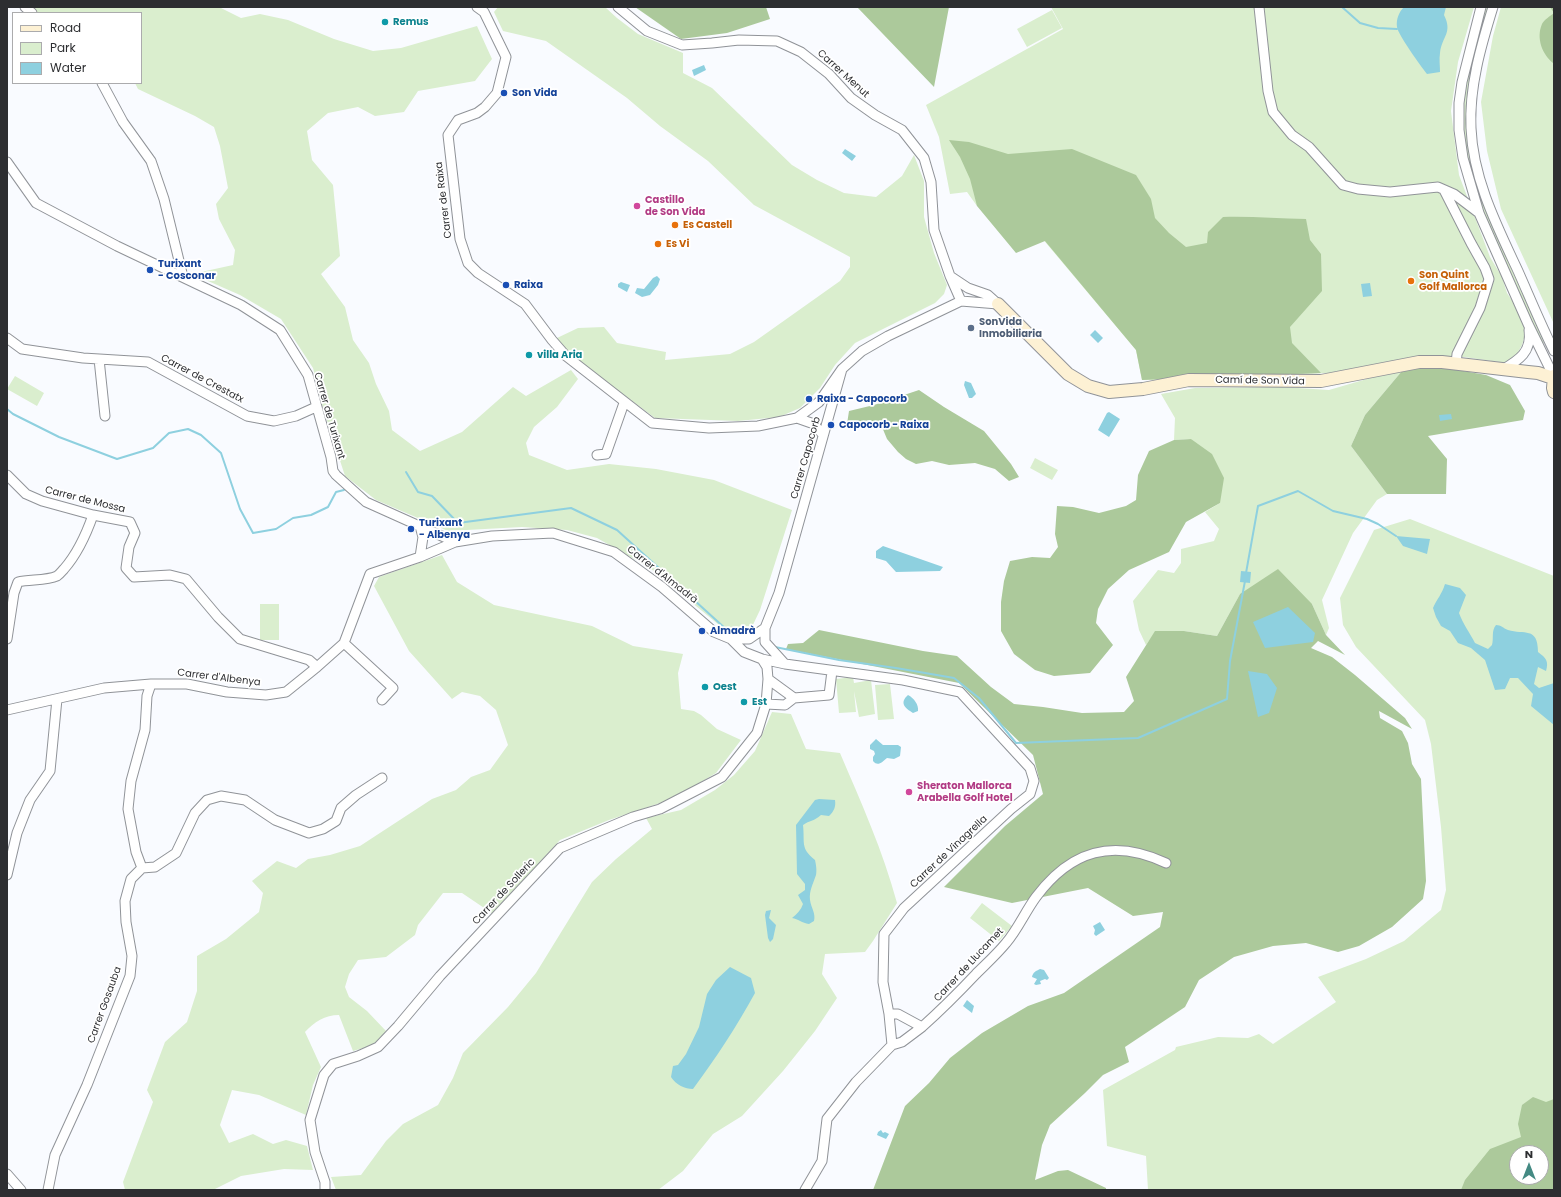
<!DOCTYPE html>
<html>
<head>
<meta charset="utf-8">
<style>
  body { margin:0 }
  #map { position:relative; width:1561px; height:1197px; overflow:hidden; background:#f9fbff; font-family:Poppins,sans-serif }
  canvas { display:block }
  .frame { position:absolute; inset:0; border:8px solid #2d2e31; pointer-events:none }
  .legend { position:absolute; left:12px; top:12px; width:130px; height:72px; box-sizing:border-box; background:#fff; border:1px solid #ababad; margin:0; padding:5px 7px; list-style:none; font-size:12px; color:#2d2e31 }
  .legend li { display:flex; align-items:center; gap:8px; height:20px }
  .legend b { width:20px; border:1px solid #ababad }
  .north { position:absolute; left:1509px; top:1145px; width:40px; height:40px; box-sizing:border-box; background:#fff; border:1px solid #ababad; border-radius:50%; rotate:0deg; font-size:11px; font-weight:700; line-height:16px; text-align:center; color:#2d2e31 }
  .north::after { content:''; display:block; margin:auto; width:14px; height:18px; background:#448a83; clip-path:polygon(50% 0,100% 100%,50% 72%,0 100%) }
</style>
</head>
<body>
<div id="map">
<canvas width="1561" height="1197"></canvas>
<div class="frame"></div>
<ul class="legend">
<li><b style="height:5px;background:#fdf1d4"></b>Road</li>
<li><b style="height:11px;background:#daeece"></b>Park</li>
<li><b style="height:11px;background:#8ed0df"></b>Water</li>
</ul>
<div class="north">N</div>
</div>
<script>
const ctx = document.querySelector('canvas').getContext('2d');
ctx.lineJoin = 'round';
function fill(path, color) { ctx.fillStyle = color; ctx.fill(path, 'evenodd'); }
function stroke(path, color, width, dash) { ctx.strokeStyle = color; ctx.lineWidth = width; ctx.lineCap = dash ? 'butt' : 'round'; ctx.setLineDash(dash || []); ctx.stroke(path); }
function write(font, color, halo, rows, align = 'center') {
  ctx.font = font + ' Poppins,sans-serif'; ctx.lineWidth = 3.5; ctx.setLineDash([]); ctx.textBaseline = 'middle'; ctx.strokeStyle = halo; ctx.fillStyle = color; for (const [text, x, y, turn = 0] of rows) {
    ctx.save(); ctx.translate(x, y); ctx.rotate((+turn || 0) * Math.PI / 180); ctx.textAlign = isNaN(turn) ? turn : align; if (halo) ctx.strokeText(text, 0, 0); ctx.fillText(text, 0, 0); ctx.restore();
  }
}
const green = new Path2D(`
  M31,7H219L241,18L260,14L288,20L334,39L373,51L401,48L477,26L492,59L475,81L418,91L404,112L375,116L358,107L328,113L307,131L312,160L333,185L340,256L321,274L345,307L353,340L369,363L376,384L389,411L392,430L420,451L462,432L513,387L526,396L571,370L578,379L557,407L534,427L526,443L529,455L567,470L609,464L656,469L714,480L792,510L760,610L750,631L738,634L719,625L650,568L597,538L567,530L522,527L448,531L376,500L345,476L323,408L313,368L281,319L240,295L192,274L233,265L235,250L219,219L216,204L228,188L220,146L214,127L195,116L138,89L135,83H141V13H38Z
  M498,7H605L617,18L638,34L683,53V73L712,88L792,165L817,180L844,193L876,197L902,176L914,155L924,181V217L934,253L947,285L944,294L935,303L855,343L835,365L820,388L800,408L779,417L738,421L655,418L569,354L557,338L578,328L604,327L617,343L666,352L665,360L730,354L754,342L840,281L850,267V257L754,205L708,161L660,126L627,98L546,41L503,31L494,12Z
  M1051,7H1474L1458,62L1451,111L1459,175L1490,257L1502,277L1507,293L1517,308L1526,332L1522,345L1517,354L1506,363L1464,357L1426,356L1329,373L1142,380L1136,350L999,187L977,206L967,192L950,194L939,137L926,105L1063,29Z
  M1485,7H1489L1470,81L1481,194L1486,211L1544,343L1541,344C1529,316 1517,288 1504,261C1481,208 1459,158 1464,98C1467,68 1478,37 1485,7Z
  M1501,7H1554V324L1501,209L1487,151L1481,102L1493,36Z
  M1052,10L1062,28L1027,47L1017,29Z
  M1402,371L1365,415L1351,446L1387,494L1377,500L1353,533L1322,600L1329,628L1326,635L1312,604L1240,594L1217,636L1184,631H1156L1146,645L1139,630L1133,601L1158,570L1174,573L1181,563V549L1214,541L1219,529L1205,512L1220,503L1191,439L1174,440L1175,418L1161,394L1195,388L1282,387L1329,390L1384,374Z
  M15,376L44,393L37,406L7,389Z
  M1035,458L1058,470L1052,480L1030,468Z
  M1410,519L1554,576V1190H1148L1146,1156L1107,1146L1103,1090L1175,1050L1176,1047L1218,1037L1248,1038L1259,1034L1273,1044L1336,1002L1318,977L1366,959L1404,941L1441,910L1446,890L1441,827L1431,744L1425,720L1356,647L1343,625L1340,598L1374,530ZM1517,1153H1541V1177H1517Z
  M442,555L457,582L494,605L592,626L633,646L683,654L678,673L681,709L694,711L701,715L717,729L741,740L716,773L675,798L609,820L560,840L493,914L462,893H443L418,925L415,935L386,957L358,960L349,974L345,987L349,997L367,1011L386,1031L374,1045L353,1051L339,1015C325,1015 314,1022 305,1032L321,1067L313,1085L306,1115L259,1095L232,1090L220,1125L229,1143L253,1134L273,1144L286,1140L307,1146L313,1170L284,1169L241,1176L213,1190H125L123,1182L153,1102L147,1090L165,1042L187,1022L197,991V956L226,939L259,912L263,893L252,881L277,861L296,868L308,859L330,855L360,846L432,799L456,790L471,777L490,770L508,745L496,710L480,696L462,692L452,699L409,651L374,586L379,577Z
  M260,604H279V640H260Z
  M853,677L854,683L871,680L875,714L859,717L854,691L856,712L839,713L836,679Z
  M890,684L894,719L878,720L875,685Z
  M772,712L791,714L806,749L840,753C861,802 883,851 897,903L873,941L865,952L825,954L822,974L837,998L815,1031L783,1071L742,1116L713,1134L683,1171L658,1190H336L331,1177L361,1175L386,1141L403,1124L438,1105L453,1078L463,1053L508,1007L536,973L592,882L616,859L652,829L646,818L681,810L715,790L734,775L755,751Z
  M982,903L1012,926L999,941L970,918Z`);
const forest = new Path2D(`
  M635,7H766L770,19L727,33L681,39Z
  M857,7H949L934,87Z
  M1550,7H1554L1553,63C1542,54 1536,38 1542,24C1544,20 1550,16 1554,13Z
  M949,140L969,142L1008,154L1072,149L1136,175L1151,199L1155,218L1169,233L1186,247L1207,243L1208,232L1223,217C1251,216 1278,219 1306,219L1310,240L1321,254L1322,291L1290,327L1292,343L1321,373L1142,380L1136,350L1045,241L1016,253L977,206L970,179L960,157Z
  M1441,367L1486,375L1510,385L1525,411L1523,420L1428,436L1447,459L1446,494H1387L1351,446L1365,415L1402,371L1421,368Z
  M919,390L944,407L984,431L1011,464L1019,477L1009,481L995,469L975,463L949,465L932,461L916,464L906,459L898,452L887,439L882,427L870,420L847,424L849,411L874,405Z
  M1191,439L1212,454L1224,478L1220,503L1186,522L1169,552L1129,570L1108,589L1098,609L1096,623L1113,645L1090,673L1054,676L1035,670L1014,654L1001,631V602L1004,581L1010,561L1032,557L1050,558L1058,547L1055,534L1057,506L1073,507L1099,513L1126,506L1136,500L1138,475L1149,451L1174,440Z
  M1278,569L1312,604L1326,635L1345,655L1318,641L1311,648L1332,657L1355,675L1405,718L1412,729L1379,711L1380,718L1402,731L1408,743L1412,764L1421,779L1426,881L1423,899L1392,927L1359,946L1338,952L1306,943L1273,946L1234,957L1199,980L1185,1007L1125,1047L1129,1062L1103,1075L1085,1093L1050,1125L1042,1145L1035,1180L1058,1171L1068,1170L1106,1188V1190H873L905,1106L929,1083L950,1058L982,1033L1028,1006L1064,993L1160,927L1163,912L1133,916L1088,888L1012,903L944,887L1005,826L1043,794L1033,755L959,683L786,649L788,644L803,643L819,630L923,651L957,656L991,687L1014,704L1043,707L1082,713L1124,712L1134,701L1126,677L1155,631H1184L1217,636L1240,594Z
  M1533,1097L1546,1102L1554,1099V1190H1461L1465,1180L1490,1149L1521,1137L1518,1124L1522,1105ZM1517,1153H1541V1177H1517Z`);
const water = new Path2D(`
  M1404,7H1446L1444,15C1453,33 1442,36 1440,53C1439,59 1440,66 1440,72L1427,74C1421,66 1398,35 1397,27C1396,19 1399,12 1404,7Z
  M704,65L706,70L694,76L692,70Z
  M845,149L856,156L852,161L842,153Z
  M657,276L660,279L658,285L650,295L642,297L635,293L637,288L644,289L653,278Z
  M621,282L630,285L627,292L618,287V284Z
  M1370,283L1372,296L1363,297L1361,284Z
  M1095,330L1103,338L1098,343L1090,335Z
  M965,381L971,383L976,394L972,398H969L964,385Z
  M1109,412L1120,419L1109,437L1098,430L1107,413Z
  M1451,414L1452,419L1440,421L1439,415Z
  M1396,536L1430,539L1427,554L1403,546Z
  M883,546L943,567L940,571L896,572L886,561L876,558V551Z
  M1241,571L1251,572L1250,583L1240,582Z
  M1445,584L1460,588L1466,595L1459,613C1463,624 1470,633 1475,643L1488,649L1492,645C1494,638 1491,631 1496,625C1501,625 1503,628 1508,630C1524,635 1538,626 1538,652C1546,658 1549,661 1546,671L1538,667L1534,684L1539,688L1554,683V725L1531,706L1533,694L1518,678H1510L1505,689L1495,690L1485,660L1471,648L1458,643L1450,631L1441,626L1436,617L1433,608C1437,599 1442,594 1445,584Z
  M1288,607L1315,633L1313,642L1265,648L1253,622Z
  M1248,671L1267,674L1277,688L1269,713L1258,717Z
  M908,695C914,698 919,705 918,711L913,713C905,708 899,703 908,695Z
  M876,739L883,745H898L901,747L900,756L894,759L887,758C882,762 878,767 873,761V757L875,754L874,751L870,749V745Z
  M819,799L835,800C836,807 834,811 829,816L821,815C813,822 810,820 803,825C805,843 800,848 815,860C816,864 817,871 816,875C813,884 809,891 810,900C811,908 816,913 814,921L809,924C802,923 798,919 792,918C797,914 801,910 803,904L798,895L805,890V884L797,874L796,825L815,800Z
  M771,910L769,918L776,925L773,939L770,942L768,938L765,915L766,911Z
  M1100,922L1105,930L1096,936L1094,934L1095,930L1093,926Z
  M730,967L751,978L755,993C737,1026 716,1058 693,1089C685,1089 676,1085 671,1077L673,1066L678,1065L686,1054L699,1027L707,994L716,980Z
  M1040,969L1044,970L1049,978L1047,980L1045,979L1040,981L1041,984L1036,985L1034,984L1037,979L1032,977C1033,972 1036,971 1040,969Z
  M967,1000L974,1006L972,1013L963,1006Z
  M881,1130L883,1133L885,1132L889,1134L886,1139L877,1135L878,1132Z`);
const stream = new Path2D(`
  M1342,7L1360,23L1378,28L1397,29
  M7,409L13,414L59,437L117,459L153,448L169,433L188,429L201,435L221,453L240,509L253,533L276,529L293,518L311,515L328,507L336,492L344,490
  M406,472L418,492L432,496L458,523L571,508L617,530L727,630L735,635
  M1246,573L1258,506L1298,491L1333,511L1367,519L1378,524L1396,536
  M775,647L839,660L896,668L954,678L979,698L1016,743L1138,738L1227,699L1230,661L1245,581`);
const street = new Path2D(`
  M25,7L32,13
  M477,7L484,12L506,57L497,93L485,107L477,113L458,120L448,135L460,239L468,263L478,273L525,304L552,340L566,356L652,423L709,428L758,426L797,418L819,402L842,369
  M618,7L647,31L682,45L712,43L739,40L777,41L801,52L829,74L851,98L875,115L902,130L924,158L931,182L934,230L950,276L961,301
  M1259,7L1268,91L1273,112L1292,135L1309,147L1343,185L1358,189L1390,192L1438,187L1454,194L1479,213
  M1481,7L1462,82L1459,103V130L1463,158L1479,213L1528,324L1554,377
  M1493,7C1481,46 1469,87 1471,128C1473,179 1497,226 1518,271C1530,298 1541,325 1554,351
  M102,83L123,122L151,161L164,199L183,277
  M7,162L36,203L117,246L241,305L280,330L308,375L331,457L333,471L336,475L366,502L455,542
  M1444,190L1471,243L1485,268L1489,279L1480,308L1457,354L1456,364
  M950,276L968,288L988,295L998,304
  M7,338L22,349L83,358L148,362L247,416L274,421L296,416L316,407
  M99,359L105,416
  M1502,370C1519,360 1532,352 1529,330
  M797,418L814,424L823,435
  M597,455L606,454L624,403
  M7,475L26,494L42,501L93,515L130,522L135,533L129,547L126,568L134,577L170,575L186,579L218,617L240,639L309,660L317,667
  M420,526L423,537L420,557
  M7,639L14,593L18,582C29,579 46,581 57,576C60,574 62,571 64,569C78,553 86,535 93,515
  M731,639L744,652L762,659L785,664L903,680L960,692L1030,768L1034,781L1030,794L1011,809L904,908L884,934L883,982L889,1014L892,1045
  M344,643L393,688L382,700
  M784,663L765,642V628L779,593L842,369L862,351L888,336L961,301L998,304
  M768,679L794,698L829,695L832,671
  M766,704L785,705L794,698
  M7,710L104,688L151,684H187L227,692L266,695L286,692L317,667L344,643L370,574L420,557L455,542L492,536L553,533L614,552L662,587L714,632L731,639H749L765,628
  M142,868L155,867L176,853L195,813L207,800L221,796L245,800L275,820L309,833L323,829L336,821L341,808L356,795L382,778
  M7,875L17,833L30,800L50,771L57,699
  M889,1014H898L922,1027C941,1010 959,992 976,974C986,964 997,954 1006,943C1018,929 1025,912 1036,897C1071,850 1113,838 1166,863
  M892,1045L902,1042L922,1027
  M7,1174L21,1190
  M48,1190L55,1155L87,1085L130,976L132,956L126,922L125,901L131,879L142,868L136,852L128,809L131,781L145,730L147,696L151,684
  M325,1190V1182L315,1152L310,1120L324,1075L333,1064L358,1056L378,1047L398,1026L440,976L560,848L633,817L660,809L722,777L757,733L766,704L768,679L767,667L762,659
  M805,1190L822,1161L827,1119L856,1082L892,1045`);
const secondary = new Path2D(`
  M998,304L1068,374L1088,386L1109,392L1143,389L1189,380L1321,381L1419,362H1442L1528,372L1538,373L1553,378
  M1554,376L1553,388L1554,392`);
const markers = [
  [385,22,4,"#0f9aa8"],
  [504,93,4,"#1a4fb4"],
  [637,206,4,"#d1479c"],
  [675,225,4,"#e8710a"],
  [658,244,4,"#e8710a"],
  [150,270,4,"#1a4fb4"],
  [1411,281,4,"#e8710a"],
  [506,285,4,"#1a4fb4"],
  [971,328,4,"#5c6f8a"],
  [529,355,4,"#0f9aa8"],
  [809,399,4,"#1a4fb4"],
  [831,425,4,"#1a4fb4"],
  [411,529,4,"#1a4fb4"],
  [702,631,4,"#1a4fb4"],
  [705,687,4,"#0f9aa8"],
  [744,702,4,"#0f9aa8"],
  [909,792,4,"#d1479c"]
];
const cultureNames = [
  ["Remus",393,22],
  ["villa Aria",537,355],
  ["Oest",713,687],
  ["Est",752,702]
];
const streetNames = [
  ["Carrer Menut",843,74,42],
  ["Carrer de Raixa",444,200,-97],
  ["Carrer de Crestatx",202,379,28],
  ["Camí de Son Vida",1260,381,1],
  ["Carrer de Turixant",329,416,74],
  ["Carrer Capocorb",806,458,-74],
  ["Carrer de Mossa",85,500,14],
  ["Carrer d'Almadrà",662,575,38],
  ["Carrer d'Albenya",219,678,7],
  ["Carrer de Vinagrella",949,852,-43],
  ["Carrer de Solleric",504,892,-47],
  ["Carrer de Llucamet",969,965,-47],
  ["Carrer Gosauba",105,1005,-70]
];
const transitNames = [
  ["Son Vida",512,93],
  ["Turixant",158,264],
  ["- Cosconar",158,276],
  ["Raixa",514,285],
  ["Raixa - Capocorb",817,399],
  ["Capocorb - Raixa",839,425],
  ["Turixant",419,523],
  ["- Albenya",419,535],
  ["Almadrà",710,631]
];
const hotelNames = [
  ["Castillo",645,200],
  ["de Son Vida",645,212],
  ["Sheraton Mallorca",917,786],
  ["Arabella Golf Hotel",917,798]
];
const foodNames = [
  ["Es Castell",683,225],
  ["Es Vi",666,244],
  ["Son Quint",1419,275],
  ["Golf Mallorca",1419,287]
];
const serviceNames = [
  ["SonVida",979,322],
  ["Inmobiliaria",979,334]
];
fill(green, '#daeece');
fill(forest, '#acc99b');
fill(water, '#8ed0df');
stroke(stream, '#8ed0df', 2);
stroke(street, '#909398', 11);
stroke(secondary, '#909398', 14);
stroke(street, '#fff', 9);
stroke(secondary, '#fdf1d4', 12);
for (const [x, y, r, color] of markers) { const dot = new Path2D(); dot.arc(x, y, r, 0, 2 * Math.PI); ctx.fillStyle = color; ctx.fill(dot); stroke(dot, '#fff', 1.5); }
write('bold 10px', '#0d838f', '#fff', cultureNames, 'left');
write('10px', '#2d2e31', '#fff', streetNames);
write('bold 10px', '#164399', '#fff', transitNames, 'left');
write('bold 10px', '#b23c85', '#fff', hotelNames, 'left');
write('bold 10px', '#c56008', '#fff', foodNames, 'left');
write('bold 10px', '#4e5e75', '#fff', serviceNames, 'left');
</script>
</body>
</html>
